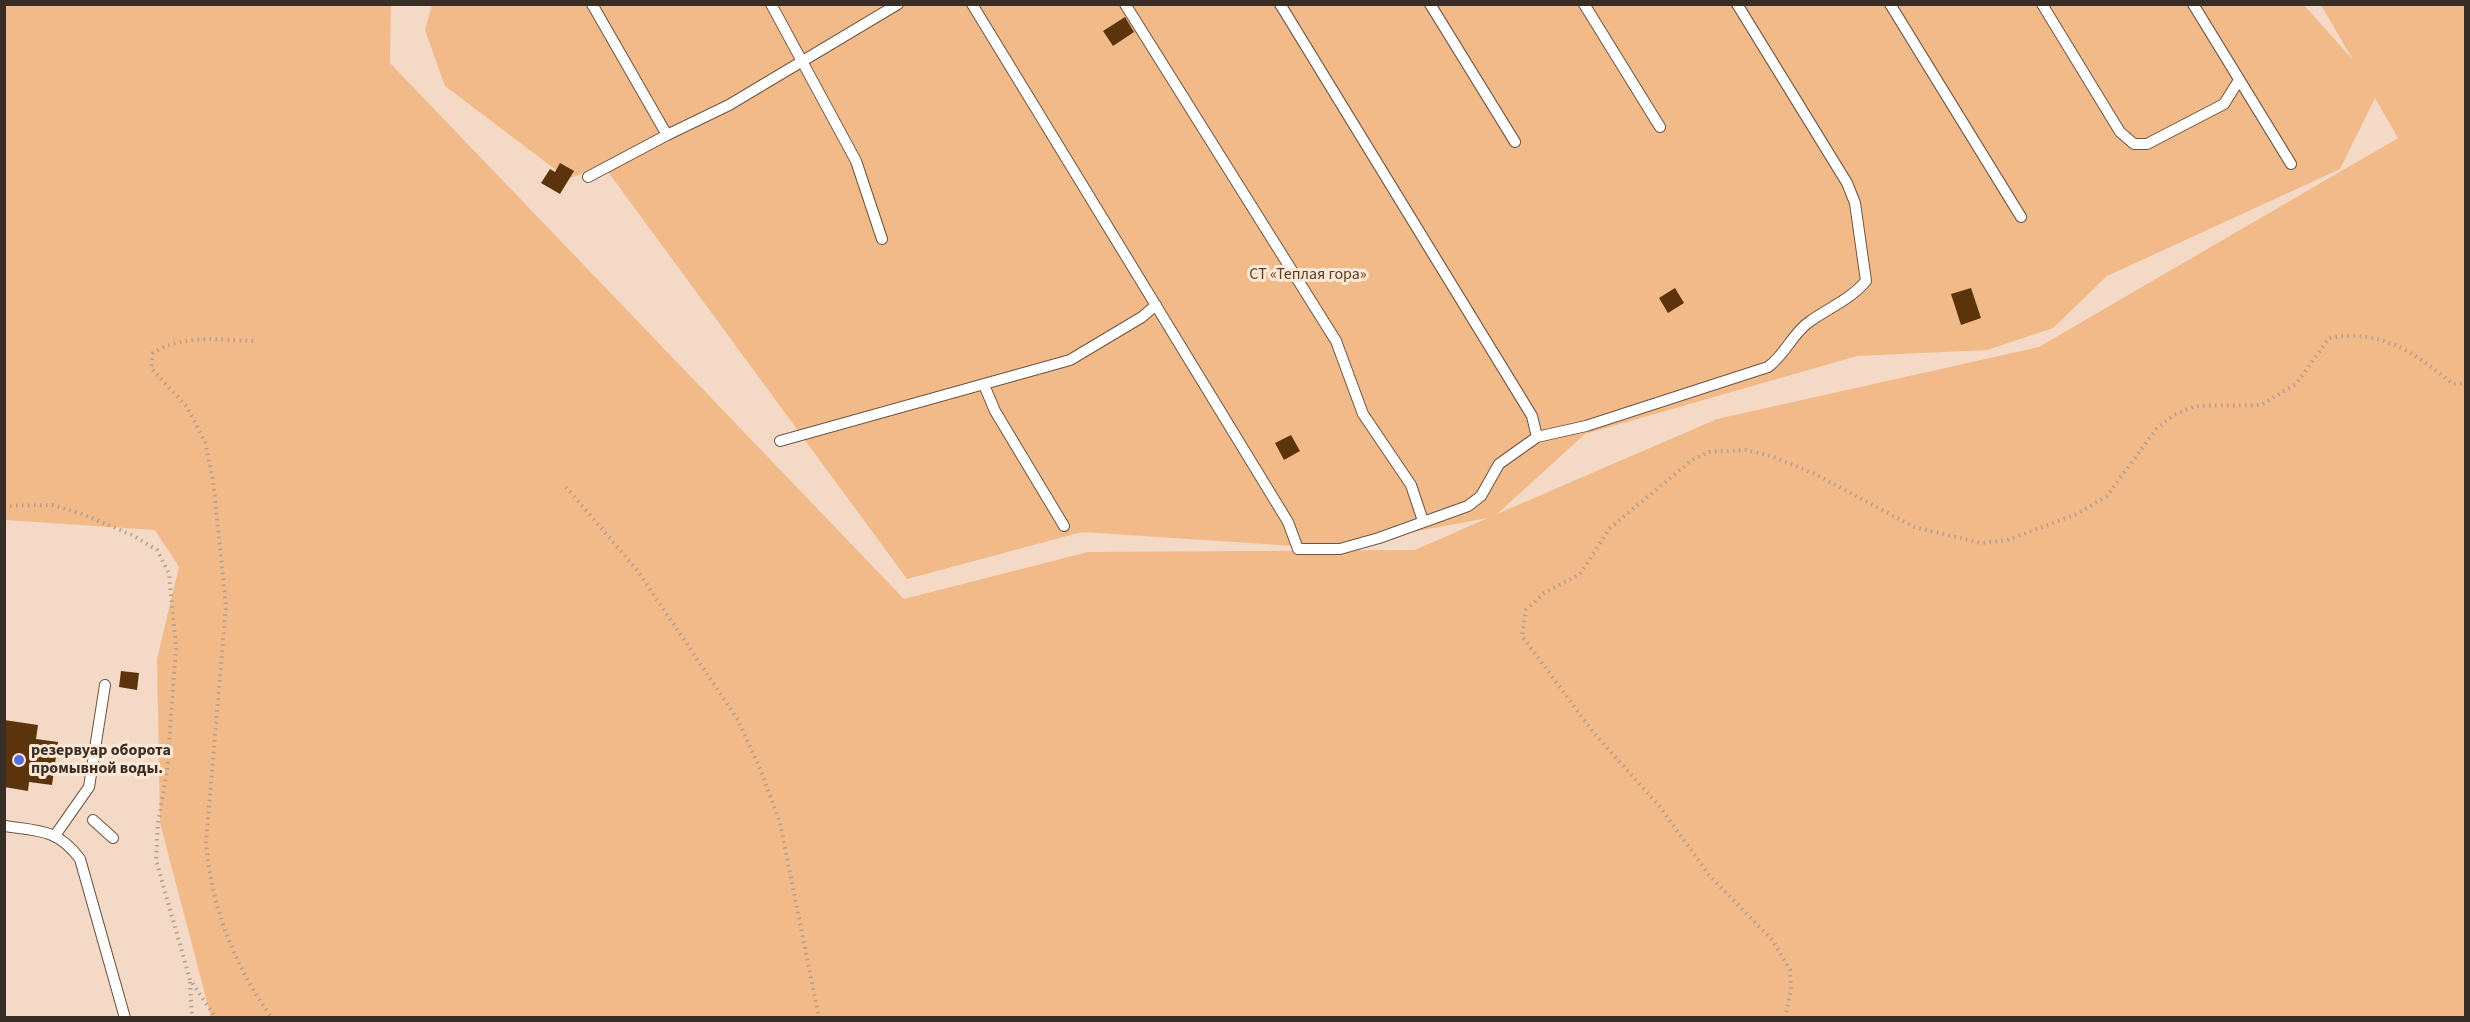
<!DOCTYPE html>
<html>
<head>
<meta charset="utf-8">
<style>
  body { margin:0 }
  #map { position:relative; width:2470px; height:1022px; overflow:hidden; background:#f4dac6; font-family:"Source Sans 3",sans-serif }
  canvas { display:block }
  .frame { position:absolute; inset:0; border:6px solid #382e26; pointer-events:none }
</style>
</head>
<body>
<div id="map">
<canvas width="2470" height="1022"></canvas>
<div class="frame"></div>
</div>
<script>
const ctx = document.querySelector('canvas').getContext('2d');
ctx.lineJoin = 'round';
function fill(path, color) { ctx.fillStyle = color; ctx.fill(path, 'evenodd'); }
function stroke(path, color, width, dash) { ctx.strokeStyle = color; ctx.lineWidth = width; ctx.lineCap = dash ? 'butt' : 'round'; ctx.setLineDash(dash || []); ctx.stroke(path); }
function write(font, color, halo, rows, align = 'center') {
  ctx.font = font + ' "Source Sans 3",sans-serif'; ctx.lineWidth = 6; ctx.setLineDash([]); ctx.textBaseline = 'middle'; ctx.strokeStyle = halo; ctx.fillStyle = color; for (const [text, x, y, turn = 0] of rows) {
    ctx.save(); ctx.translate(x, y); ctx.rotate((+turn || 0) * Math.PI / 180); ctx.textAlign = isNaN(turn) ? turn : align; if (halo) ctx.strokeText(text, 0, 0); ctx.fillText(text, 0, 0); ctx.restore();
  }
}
const green = new Path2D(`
  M2303,4L2353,60L2321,5H2465V1017H211L160,823L157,659L179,567L155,530L5,520L4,5H391L390,63L904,599L1088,552L1415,550L1488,518L1325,548L1082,532L907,579L603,165L568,179L445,86L425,30L432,5ZM2375,98L2398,138L2039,347L1717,419L1497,514L1585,434L1857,356L1987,350L2053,328L2107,276L2340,169Z`);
const building = new Path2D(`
  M1125,17L1134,32L1113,46L1103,31Z
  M560,163L574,171L560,194L541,183L550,169L555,172Z
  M1675,288L1684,303L1668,313L1659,298Z
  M1971,288L1981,318L1961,325L1951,294Z
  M1291,435L1300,451L1284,460L1275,443Z
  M121,671L139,673L137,690L119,687Z
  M4,720L38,725L36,739L58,742L52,785L29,782L28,791L4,787Z`);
const path = new Path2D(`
  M253,341C219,340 182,334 153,353L151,368L187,407L205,442L213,480L226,606L206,842C211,906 234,966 272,1018
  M566,487L637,570L738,720L761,771L780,823L819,1018
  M4,506L52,505L82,514L132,535L157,550L169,574L176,647L167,771L158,823L156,860L190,980L216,1018
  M190,982L192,1018
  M1785,1018L1791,990L1790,970L1773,941L1709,875L1660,807L1593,732L1522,636L1526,610L1544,593L1580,574L1610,528L1692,460L1709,452L1746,450L1771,456L1815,474L1914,527L1981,543L2007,540L2077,514L2107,496L2157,428L2174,415L2195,406L2261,405L2296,384L2329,338C2381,328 2415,353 2453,384L2466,383`);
const service = new Path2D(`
  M592,4L667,135L729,105L898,4
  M771,4L856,161L882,239
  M972,4L1288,522L1298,549H1340L1379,538L1468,506L1481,496L1499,464L1537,437L1586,426L1768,367C1785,355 1792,334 1809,322C1828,308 1850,300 1866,281L1855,203L1847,183L1737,4
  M1125,4L1336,341L1363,414L1411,485L1423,521
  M1280,4L1532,416L1537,437
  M1430,4L1515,142
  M1584,4L1660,127
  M1890,4L2021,217
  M2042,4L2120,132L2134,144H2147L2224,104L2239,80
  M2193,4L2291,164
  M588,177L667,135
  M984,385L995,411L1064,526
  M780,441L1070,360L1142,317L1156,305
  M93,820L113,838
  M4,826C39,831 58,829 80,859L125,1018
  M56,834L89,787L105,685`);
const markers = [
  [19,760,6,"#556ee3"]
];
const parkNames = [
  ["СТ «Теплая гора»",1308,275]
];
const poiNames = [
  ["резервуар оборота",31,751],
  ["промывной воды.",31,769]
];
fill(green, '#f2b989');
fill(building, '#5c340b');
stroke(service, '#6b5544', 12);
stroke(path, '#b39f8f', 4, [1.5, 4.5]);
stroke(service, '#fff', 10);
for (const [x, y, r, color] of markers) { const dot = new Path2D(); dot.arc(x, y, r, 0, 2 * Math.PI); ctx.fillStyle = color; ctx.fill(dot); stroke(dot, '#fde8d8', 2); }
write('16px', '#5c3b1e', '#fde8d8', parkNames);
write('bold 16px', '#382e26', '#fde8d8', poiNames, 'left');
</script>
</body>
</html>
